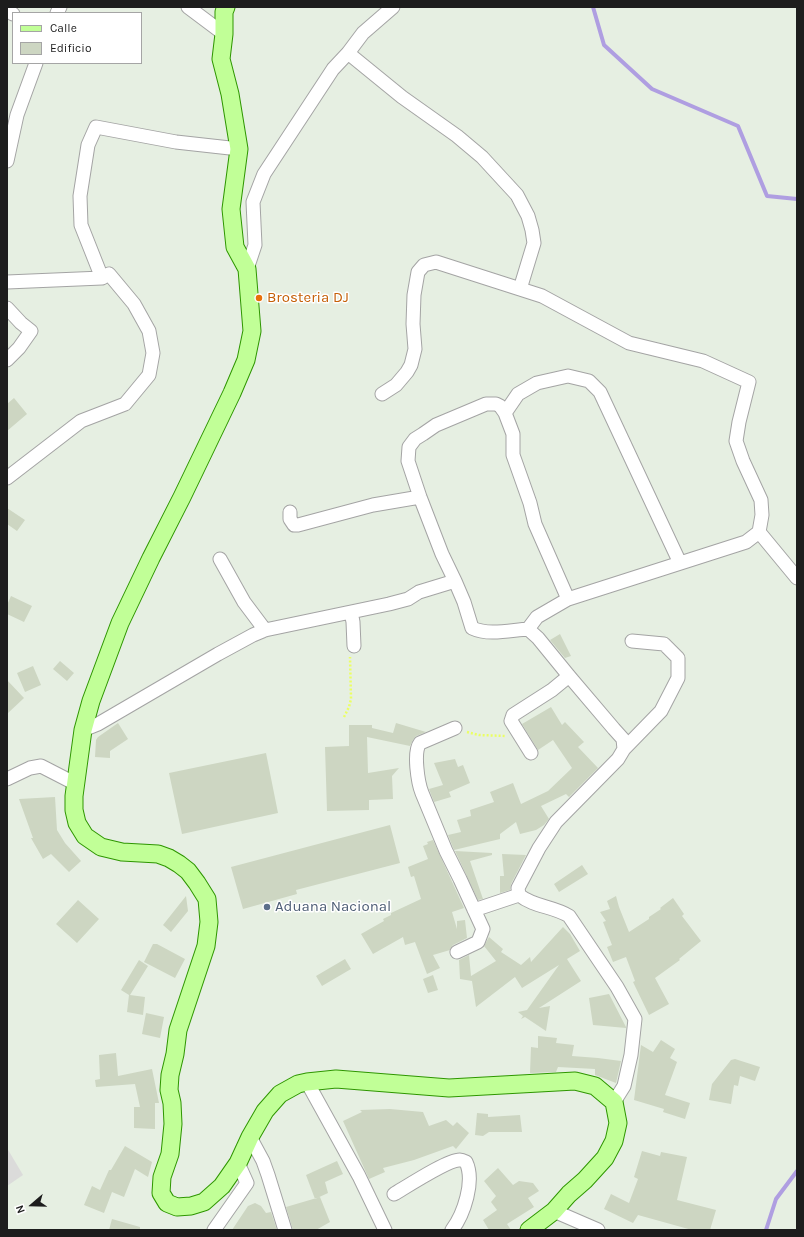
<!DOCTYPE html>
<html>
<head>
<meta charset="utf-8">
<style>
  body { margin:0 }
  #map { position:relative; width:804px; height:1237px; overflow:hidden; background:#e6efe2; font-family:Karla,sans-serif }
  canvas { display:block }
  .frame { position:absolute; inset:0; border:8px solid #1d1d1d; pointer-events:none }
  .legend { position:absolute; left:12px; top:12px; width:130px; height:52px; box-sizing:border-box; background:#fff; border:1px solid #a5a5a5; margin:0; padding:5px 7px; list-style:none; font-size:12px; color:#1d1d1d }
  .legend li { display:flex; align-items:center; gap:8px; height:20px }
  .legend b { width:20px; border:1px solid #a5a5a5 }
  .north { position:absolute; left:12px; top:1185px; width:40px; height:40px; -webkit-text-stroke:3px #fff; paint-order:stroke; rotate:250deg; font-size:11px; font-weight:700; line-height:16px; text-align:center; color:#1d1d1d }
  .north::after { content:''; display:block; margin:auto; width:14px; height:18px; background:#1d1d1d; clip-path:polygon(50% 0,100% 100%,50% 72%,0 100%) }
</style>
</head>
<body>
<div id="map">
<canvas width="804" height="1237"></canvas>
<div class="frame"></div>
<ul class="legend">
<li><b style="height:5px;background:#c1ff97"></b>Calle</li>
<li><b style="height:11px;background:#cdd6c2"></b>Edificio</li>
</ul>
<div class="north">N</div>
</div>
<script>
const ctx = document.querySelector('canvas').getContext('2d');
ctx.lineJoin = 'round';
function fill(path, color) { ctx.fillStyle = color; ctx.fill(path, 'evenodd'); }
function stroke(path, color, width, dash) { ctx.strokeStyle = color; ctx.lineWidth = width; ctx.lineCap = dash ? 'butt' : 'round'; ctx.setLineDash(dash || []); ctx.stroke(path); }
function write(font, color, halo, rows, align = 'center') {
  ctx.font = font + ' Karla,sans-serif'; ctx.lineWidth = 3; ctx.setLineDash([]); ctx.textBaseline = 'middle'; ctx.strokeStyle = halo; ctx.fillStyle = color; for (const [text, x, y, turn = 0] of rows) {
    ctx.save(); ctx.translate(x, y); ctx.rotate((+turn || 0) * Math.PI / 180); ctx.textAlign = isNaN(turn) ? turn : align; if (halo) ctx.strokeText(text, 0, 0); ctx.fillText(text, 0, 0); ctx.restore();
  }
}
const residential = new Path2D(`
  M7,1148L23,1175L7,1186Z`);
const stream = new Path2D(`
  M593,7L604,45L652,89L738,126L767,196L797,199
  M766,1230L776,1199L797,1171`);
const building = new Path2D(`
  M14,398L27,414L7,431V404Z
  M7,508L25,520L17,531L7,524Z
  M11,596L32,606L24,622L7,614V605Z
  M560,634L571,656L565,658L550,640Z
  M60,661L74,673L67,681L53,669Z
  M33,666L41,685L25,692L17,673Z
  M7,680L24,698L7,714Z
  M551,707L562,725L565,722L584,742L578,747L598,768L569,797L566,794L541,806L549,819L544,825L536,830L520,834L516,822L500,834V839L454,850L448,835L461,832L457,820L471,816L470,810L494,802L490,792L513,783L521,804L548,791L572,768L553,740L538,750L522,724Z
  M118,723L128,739L110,751V758L95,757L96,740L98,737Z
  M396,723L426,732L416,736L413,740L410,746L367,737L368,773L399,768L392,776L393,799L369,800V810L327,811L325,747L349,746V725H372V728L393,733Z
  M266,753L278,813L182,834L169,773Z
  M455,759L458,767L463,765L470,783L449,792L451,797L434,802L429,789L443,785L434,763Z
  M55,797L57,830L65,843L81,861L69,872L51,854L43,859L31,838H33L19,799Z
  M390,825L400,863L296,890L297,894L243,909L231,867Z
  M433,840L464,908L452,912L457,929V921L465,920L467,938L453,945L450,950L433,955L440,968L427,974L415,942L405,945L403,937L373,954L361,934L384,921L383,919L391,915V913L421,899L414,876L411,877L408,867L428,859L423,846L428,844L427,842Z
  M455,851L492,853V855L470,861L483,899L478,900Z
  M502,854L526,855L511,884L510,890L500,893V876H504Z
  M582,865L588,874L559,892L554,884Z
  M186,896L188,911L171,932L163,925Z
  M616,896L619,907L629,932L649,919V917L661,909L660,908L673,898L684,914L682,916L701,941L679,959L680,960L655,978L669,1004L649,1015L633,982L635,981L626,957L613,962L607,947L612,945L603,922L606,921L600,912L610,909L607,901Z
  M78,900L99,919L77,943L56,924Z
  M563,927L570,934L580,951L567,959L581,981L539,1008L550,1006L546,1031L525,1017L521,1019L523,1016L518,1012L527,1010L559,965L522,988L515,977L476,1007L472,981L460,979L459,960L469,955L471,976L496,961L484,946L489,937L503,949L501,952L521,965L530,957L531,962Z
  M153,944H157L185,959L175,978L144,962Z
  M345,959L351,969L322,986L316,976Z
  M139,960L148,966L130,995L145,997L143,1015L127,1012L129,995L121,990Z
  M433,975L438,990L428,993L423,979Z
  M609,994L626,1027V1028L593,1025L589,998Z
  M146,1013L164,1017L160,1038L142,1034Z
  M538,1036L557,1038L556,1043L574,1045L572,1056L598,1058L621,1061L616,1083L595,1075V1069L558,1067L556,1072L530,1073L531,1047L538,1048Z
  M661,1040L675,1049L670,1058L677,1062L665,1095L690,1103L685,1119L663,1112L664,1109L634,1100L641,1045L653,1052Z
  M116,1053L118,1076L152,1069L159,1103H155V1129L134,1128V1107H140L135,1084L96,1087L95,1080L100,1079L99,1055Z
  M735,1059L760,1067L755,1081L740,1076L738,1086L734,1085L731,1104L709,1100L712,1084L731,1060Z
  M390,1109L423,1112L429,1126L446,1120L453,1126L457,1122L469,1133L456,1149L453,1146L414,1160L383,1168L385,1172L369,1179L343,1121L362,1112L360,1110Z
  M477,1113L488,1114V1117L520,1115L522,1132H489L483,1136L475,1135Z
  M125,1146L152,1162L148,1177L135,1169L124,1197L112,1192L104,1213L84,1205L92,1186L100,1190L109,1170H111Z
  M642,1151L660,1156L661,1152L687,1157L677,1200L716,1210L710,1230H692L638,1215L633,1223L604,1209L611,1194L629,1203L638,1179L634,1177Z
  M337,1161L343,1174L325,1182L328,1193L315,1199L306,1175Z
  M498,1168L513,1185L519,1181L533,1183L539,1191L528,1198L534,1207L507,1224L511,1230H489L483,1220L497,1210L491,1202L496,1196L484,1181Z
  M320,1197L330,1222L316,1230H293L286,1207Z
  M255,1203L261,1206L266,1213L271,1212L277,1230H232L248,1206Z
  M112,1219L140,1227V1230H109Z`);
const path = new Path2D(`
  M344,717L349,707L351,699L350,657
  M467,732L479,735L506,736`);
const minor = new Path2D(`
  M188,7L224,34
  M7,10L13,14
  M57,13L60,7
  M348,53L402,97L457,136L482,157L517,195L528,216L532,230L534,243L520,289
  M7,161L17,115L36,63
  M247,269L255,245L253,202L264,174L333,69L348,53L363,33L393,7
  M102,278L81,225L80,196L88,145L96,127L176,142L239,149
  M7,282L102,278L109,274L134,304L149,331L153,353L149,375L125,404L81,421L7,478
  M7,308L21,323L31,331L19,348L7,360
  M382,394L396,385L407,372L411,365L415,349L413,324L414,295L418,272L424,265L436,262L542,296L629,343L703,361L749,382L739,422L736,441L743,461L761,500L762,515L759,532L746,542L568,599L537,617L528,629
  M505,413L518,394L537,383L568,376L589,381L600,392L680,563
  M290,512V519L294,525H298L373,505L420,497
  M759,532L797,578
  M220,559L244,602L265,630
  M568,599L535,524L530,503L513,455V434L505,413L500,406L496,404H486L436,425L423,434L415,439L409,447L408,461L420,497L442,554L455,581L464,602L472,628C489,636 511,630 528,629L538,638L569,676L614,729L623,739L624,749L618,759L556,822L539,848L518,888L519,895C534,907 553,906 569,916L617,987L635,1019L631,1055L624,1086L614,1102
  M351,612L353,622L354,646
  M455,728L420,743C413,752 418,783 422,793L446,851L460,879L483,929L478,942L457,952
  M83,730L98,724L218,654L253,635L265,630L389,604L408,599L419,592L455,581
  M624,749L661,711L678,678V658L664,644L632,641
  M531,753L511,721L513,715L552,690L569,676
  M7,779L30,768L41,766L76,784
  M474,910L519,895
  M307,1082L359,1176L385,1230
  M250,1137L263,1161L268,1175L285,1230
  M394,1194C406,1187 449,1159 460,1160C462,1160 464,1161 466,1162C475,1181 464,1214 452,1230
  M554,1211L598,1230
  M214,1230L247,1183L238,1163`);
const major = new Path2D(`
  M226,7L224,12V34L221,59L230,94L239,149L231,209L235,247L247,269L252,331L246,360L232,393L182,497L151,558L120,623L91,701L83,730L74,796V810L77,823L85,836L101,847L122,852L158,854L169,858L179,864L188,871L197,883L207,899L209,922L206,946L178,1030L175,1054L170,1075L169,1090L172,1103L173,1124L170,1154L162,1177L161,1193L167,1203L177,1207L191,1206L204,1202L222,1186L238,1163L250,1137L265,1111L280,1094L298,1084L307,1082L336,1079L449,1088L575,1081L595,1086L614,1102L618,1123L614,1141L605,1158L585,1180L569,1194L554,1211L529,1230`);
const markers = [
  [259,298,4,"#e8710a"],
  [267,907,4,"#5c6f8a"]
];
const foodNames = [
  ["Brosteria DJ",267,298]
];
const serviceNames = [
  ["Aduana Nacional",275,907]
];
fill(residential, '#dbdbda');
stroke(stream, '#af9ee1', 4);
fill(building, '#cdd6c2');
stroke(minor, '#a4a4a4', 15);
stroke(major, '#2e9600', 19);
stroke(path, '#ebff63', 2.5, [2, 2]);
stroke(minor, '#fff', 13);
stroke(major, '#c1ff97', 17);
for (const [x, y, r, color] of markers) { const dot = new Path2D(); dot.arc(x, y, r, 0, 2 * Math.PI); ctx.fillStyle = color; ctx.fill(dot); stroke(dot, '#fff', 1.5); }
write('15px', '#c56008', '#fff', foodNames, 'left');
write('15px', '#4e5e75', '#fff', serviceNames, 'left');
</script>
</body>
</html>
